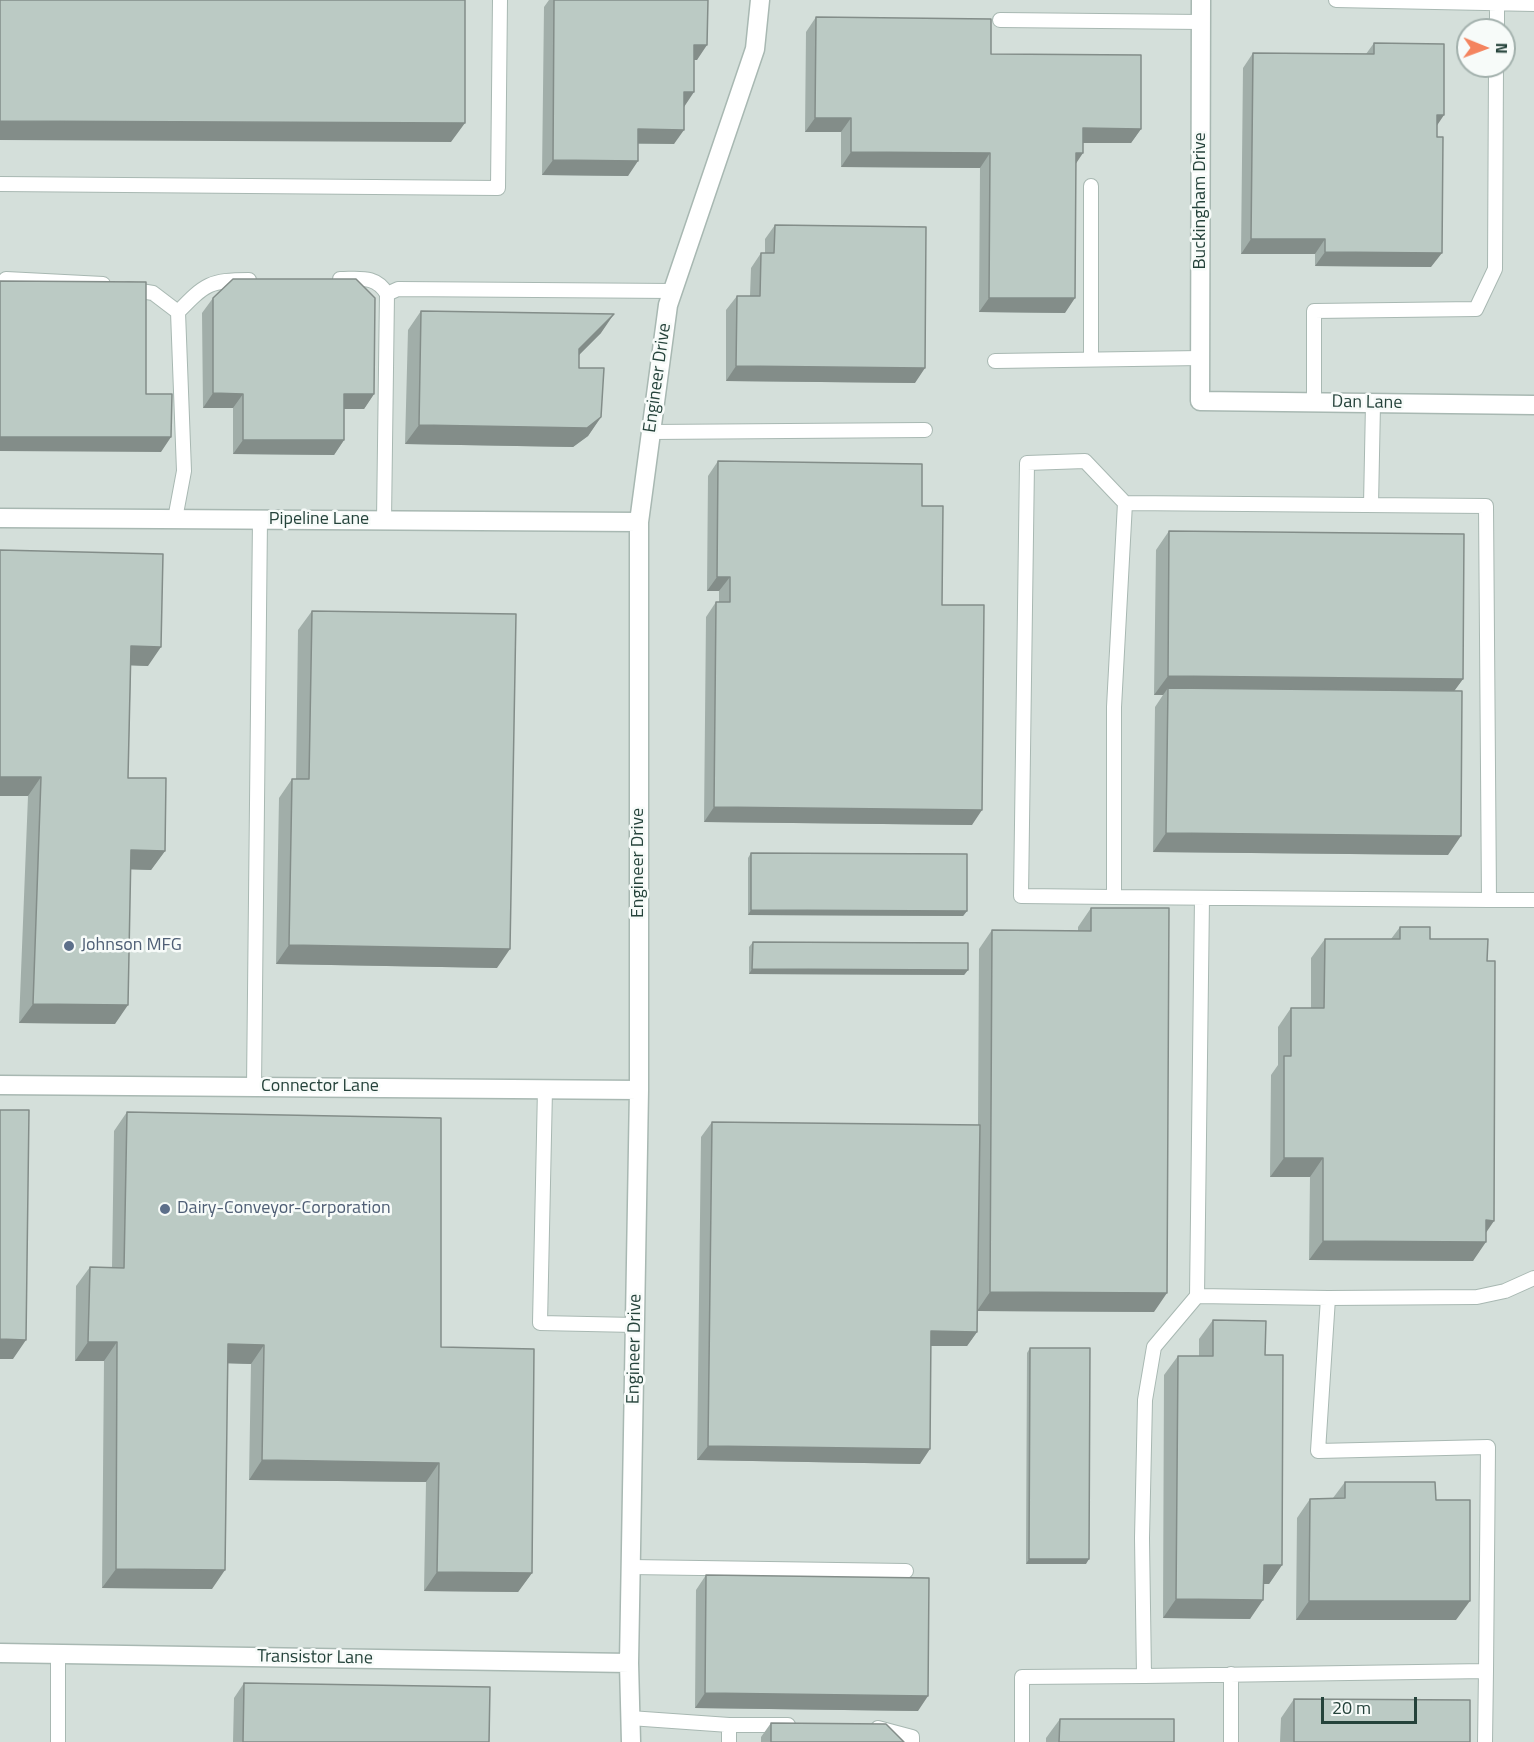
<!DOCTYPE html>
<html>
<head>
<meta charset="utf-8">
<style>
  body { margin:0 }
  #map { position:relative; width:1534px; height:1742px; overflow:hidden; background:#e6efeb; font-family:"Titillium Web",sans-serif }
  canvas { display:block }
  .north { position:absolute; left:1456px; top:18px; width:60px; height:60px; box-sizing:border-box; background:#f7fbf9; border:2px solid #a3b1ad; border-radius:50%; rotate:91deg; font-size:16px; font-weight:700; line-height:24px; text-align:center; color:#24423a }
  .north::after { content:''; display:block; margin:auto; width:21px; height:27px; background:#f4845f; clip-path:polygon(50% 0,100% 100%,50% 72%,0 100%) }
  .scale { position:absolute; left:1321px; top:1697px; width:96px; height:27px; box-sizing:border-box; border:3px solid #24423a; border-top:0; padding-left:8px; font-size:18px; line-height:21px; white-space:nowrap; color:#24423a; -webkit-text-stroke:4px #f7fbf9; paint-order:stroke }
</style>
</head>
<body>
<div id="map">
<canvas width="1534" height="1742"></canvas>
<div class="north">N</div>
<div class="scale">20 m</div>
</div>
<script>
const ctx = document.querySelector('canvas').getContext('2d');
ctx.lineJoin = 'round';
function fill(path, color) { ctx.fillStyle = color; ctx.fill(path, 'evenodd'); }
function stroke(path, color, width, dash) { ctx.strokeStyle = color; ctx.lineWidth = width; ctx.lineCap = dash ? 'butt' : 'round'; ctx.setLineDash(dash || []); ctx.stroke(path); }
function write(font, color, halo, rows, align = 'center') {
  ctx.font = font + ' "Titillium Web",sans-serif'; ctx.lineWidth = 5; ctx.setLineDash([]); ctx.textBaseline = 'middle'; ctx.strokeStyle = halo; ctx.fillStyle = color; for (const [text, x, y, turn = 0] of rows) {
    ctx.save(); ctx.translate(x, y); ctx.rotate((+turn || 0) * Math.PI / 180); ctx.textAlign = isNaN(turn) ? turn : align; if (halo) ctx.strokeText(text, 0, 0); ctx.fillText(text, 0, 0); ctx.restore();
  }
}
const built = new Path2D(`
  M0,0H1534V1742H0ZM1468,30H1504V66H1468Z`);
const lane = new Path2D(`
  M1336,0L1534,4
  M1000,20L1201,22
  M1497,30V0
  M0,184L498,188L500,0
  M6,279L103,284
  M340,279C360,279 376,275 387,294
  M128,289L153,293L178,312L184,471L175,519
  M178,312C205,284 210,280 249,280
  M1091,359V186
  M995,361L1201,358
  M1314,403V311L1476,309L1495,269L1496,66
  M651,432L925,430
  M1371,505L1373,404
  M384,520L387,294L398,289L673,291
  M1114,897L1021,896L1027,463L1085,461L1125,503
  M1489,900L1486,506L1125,503L1114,707V897L1489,900H1534
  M254,1087L260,519
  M545,1089L540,1323L635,1325
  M1197,1296L1202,898
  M1328,1298L1318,1451L1488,1447L1486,1671
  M631,1567L906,1571
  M1231,1674V1742
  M630,1718L729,1725
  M878,1728L912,1737V1742
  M58,1742V1654
  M729,1742V1725H788
  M1022,1742V1677L1144,1676
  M1485,1742L1486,1671L1144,1676L1142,1538L1145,1400L1154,1347L1197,1296L1328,1298L1477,1297L1505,1291L1534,1278`);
const street = new Path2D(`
  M1201,0L1200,401L1534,405
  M0,518L639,522
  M0,1085L639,1090
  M0,1653L629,1663
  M631,1742L629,1663L639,1090V522L668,305L755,49L760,0`);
const wall = new Path2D(`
  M549,0H708L697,60H694L684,107L674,144H638L628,176L542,175L544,7Z
  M816,17L991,54L1141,129L1131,143H1083L1076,163L1065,313L979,312L980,168L841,167V132H805L806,32Z
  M1374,43L1437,125L1431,267L1315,266V254H1241L1243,68L1253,53L1366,54Z
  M775,225L915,383L726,381V310L737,296H750L751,268L761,253H765V239Z
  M213,298L374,394L364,409H344V440L334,455L233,454V408H203L202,313Z
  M421,311L601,333L579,355V368L601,417L588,436L573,447L405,444L408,330Z
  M718,461L922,506L942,605L972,825L704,822L706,617L716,602H719V591H707L708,476Z
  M1169,531L1463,679L1454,691L1448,855L1153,852L1155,707L1163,695H1154L1156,550Z
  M0,550L148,666L131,665L128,778L165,851L151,870L130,869L115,1024L19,1023L28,796H0Z
  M312,611L497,968L276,964L279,798L292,779H296L298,630Z
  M751,853L967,911L963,916L748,915V858Z
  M1091,908L1154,1312L978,1311L977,1332L967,1346H931L920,1464L697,1460L701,1137L712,1122L978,1125L979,949L992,930L1078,931V927Z
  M1400,927L1430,939L1486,1231L1473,1261L1309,1260L1310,1177H1270L1271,1075L1278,1065V1027L1291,1008H1311V958L1325,939H1391Z
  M753,942L968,970L964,975L749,974V947Z
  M127,1112L441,1347L532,1573L518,1592L424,1591L426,1482L249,1480L251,1364L228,1363L212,1589L102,1588L104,1361H75L76,1286L90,1267L112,1268L114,1131Z
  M1213,1320L1265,1355L1282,1565L1269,1584H1264L1250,1619L1163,1618L1164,1375L1178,1356H1199V1339Z
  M1030,1348L1086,1564H1026L1027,1353Z
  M1345,1482L1436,1500L1456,1620H1296L1297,1518L1310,1499L1333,1498Z
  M706,1575L918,1711L695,1708L696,1590Z
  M244,1683L489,1742H233L234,1698Z
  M1294,1699L1470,1742H1280L1281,1718Z
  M1060,1719L1174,1742H1046V1738Z
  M771,1723L904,1742H761V1737Z`);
const shadedWall = new Path2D(`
  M694,45H707L697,60H684Z
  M684,92H694L684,107Z
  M1437,115H1444L1434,130Z
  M815,118H851L841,132H805Z
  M0,121L465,123L451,142L0,140Z
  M1083,128L1141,129L1131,143H1073Z
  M638,129L684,130L674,144L628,143Z
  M851,152L990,153L980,168L841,167Z
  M1076,153H1083L1073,168Z
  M553,160L638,161L628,176L542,175Z
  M1251,239H1325L1315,254H1241Z
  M1325,252L1442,253L1431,267L1315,266Z
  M989,298H1075L1065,313L979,312Z
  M614,314L601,333L566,368L579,349Z
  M736,366L925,368L915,383L726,381Z
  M213,393L243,394L233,408H203Z
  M344,394H374L364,409H334Z
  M601,417L588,436L573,447L405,444L419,425Z
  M0,437H171L161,452L0,451Z
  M243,440H344L334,455L233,454Z
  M717,577H730L719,591H707Z
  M131,646L161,647L148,666L118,665Z
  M1168,676L1463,679L1449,698L1168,688L1163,695H1154Z
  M0,777H41L28,796H0Z
  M714,807L982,810L972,825L704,822Z
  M1166,833L1461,836L1448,855L1153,852Z
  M131,850L165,851L151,870L117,869Z
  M751,910L967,911L963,916L748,915Z
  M289,945L510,949L497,968L276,964Z
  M752,969L968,970L964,975L749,974Z
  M33,1004L128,1005L115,1024L19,1023Z
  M1284,1158H1323L1310,1177H1270Z
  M1486,1220L1494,1221L1481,1240Z
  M1323,1241L1486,1242L1473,1261L1309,1260Z
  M990,1292L1167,1293L1154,1312L977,1311Z
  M931,1331L977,1332L967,1346H921Z
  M0,1339L26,1340L13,1359H0Z
  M88,1342H117L104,1361H75Z
  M228,1344L264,1345L251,1364L215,1363Z
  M708,1446L930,1449L920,1464L697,1460Z
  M262,1460L439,1463L426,1482L249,1480Z
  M1029,1559H1089L1086,1564H1026Z
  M1264,1565H1282L1269,1584H1251Z
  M116,1569L225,1570L212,1589L102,1588Z
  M437,1572L532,1573L518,1592L424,1591Z
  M1176,1599L1263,1600L1250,1619L1163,1618Z
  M1309,1601H1470L1456,1620H1296Z
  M705,1693L928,1696L918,1711L695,1708Z`);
const building = new Path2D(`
  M0,0H465V123L0,121Z
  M554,0H708L707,45H694V92H684V130L638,129V161L553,160Z
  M816,17L991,19V54L1141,55V129L1083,128V153H1076L1075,298H989L990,153L851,152V118H815Z
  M1374,43L1444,44V115H1437V137H1443L1442,253L1325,252V239H1251L1253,53L1374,54Z
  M775,225L926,227L925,368L736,366L737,296H760L761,253H774Z
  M233,279H356L375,298L374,394H344V440H243V394L213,393V298Z
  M0,281L146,282V394H172L171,437H0Z
  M421,311L614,314L579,349V368H604L601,417L587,428L419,425Z
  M718,461L922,464V506H943L942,605H984L982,810L714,807L716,602H730V577H717Z
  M1169,531L1464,534L1463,679L1168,676Z
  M0,550L163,554L161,647L131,646L128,778H166L165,851L131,850L128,1005L33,1004L41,777H0Z
  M312,611L516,614L510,949L289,945L292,779H309Z
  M1168,688L1462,691L1461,836L1166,833Z
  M751,853L967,854V911L751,910Z
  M1091,908H1169L1167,1293L990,1292L992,930L1091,931Z
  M1400,927H1430V939H1488L1487,961H1495L1494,1221L1486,1220V1242L1323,1241V1158H1284V1056H1291V1008H1324L1325,939H1400Z
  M753,942L968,943V970L752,969Z
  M0,1110H29L26,1340L0,1339Z
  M127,1112L441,1118V1347L534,1349L532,1573L437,1572L439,1463L262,1460L264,1345L228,1344L225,1570L116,1569L117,1342H88L90,1267L124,1268Z
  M712,1122L980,1125L977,1332L931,1331L930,1449L708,1446Z
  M1213,1320L1266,1321L1265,1355H1283L1282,1565H1264L1263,1600L1176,1599L1178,1356H1213Z
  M1030,1348H1090L1089,1559H1029Z
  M1345,1482H1435L1436,1500H1470V1601H1309L1310,1499L1345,1498Z
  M706,1575L929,1578L928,1696L705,1693Z
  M244,1683L490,1687L489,1742H243Z
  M1294,1699L1470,1700V1742H1294Z
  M1060,1719H1174V1742H1059Z
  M771,1723L886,1724L904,1742H771Z`);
const markers = [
  [69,946,6,"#5c6f8a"],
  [165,1209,6,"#5c6f8a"]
];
const streetNames = [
  ["Buckingham Drive",1201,201,-90],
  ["Engineer Drive",658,378,-82],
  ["Dan Lane",1367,403,1],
  ["Pipeline Lane",319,520],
  ["Engineer Drive",639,863,-90],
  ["Connector Lane",320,1087],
  ["Engineer Drive",635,1349,-89],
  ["Transistor Lane",315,1658,1]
];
const serviceNames = [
  ["Johnson MFG",81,946],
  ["Dairy-Conveyor-Corporation",177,1209]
];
fill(built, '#d4dfda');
stroke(lane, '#a8b8b2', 16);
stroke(street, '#a8b8b2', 21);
stroke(lane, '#fff', 14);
stroke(street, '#fff', 18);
fill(wall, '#a1aea9');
fill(shadedWall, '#838d89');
fill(building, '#bbcac4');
stroke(building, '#838d89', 1.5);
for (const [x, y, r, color] of markers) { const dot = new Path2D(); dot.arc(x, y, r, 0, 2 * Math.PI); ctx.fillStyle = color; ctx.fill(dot); stroke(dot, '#f7fbf9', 2); }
write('18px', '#24423a', '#f7fbf9', streetNames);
write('18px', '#4e5e75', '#f7fbf9', serviceNames, 'left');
</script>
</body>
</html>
